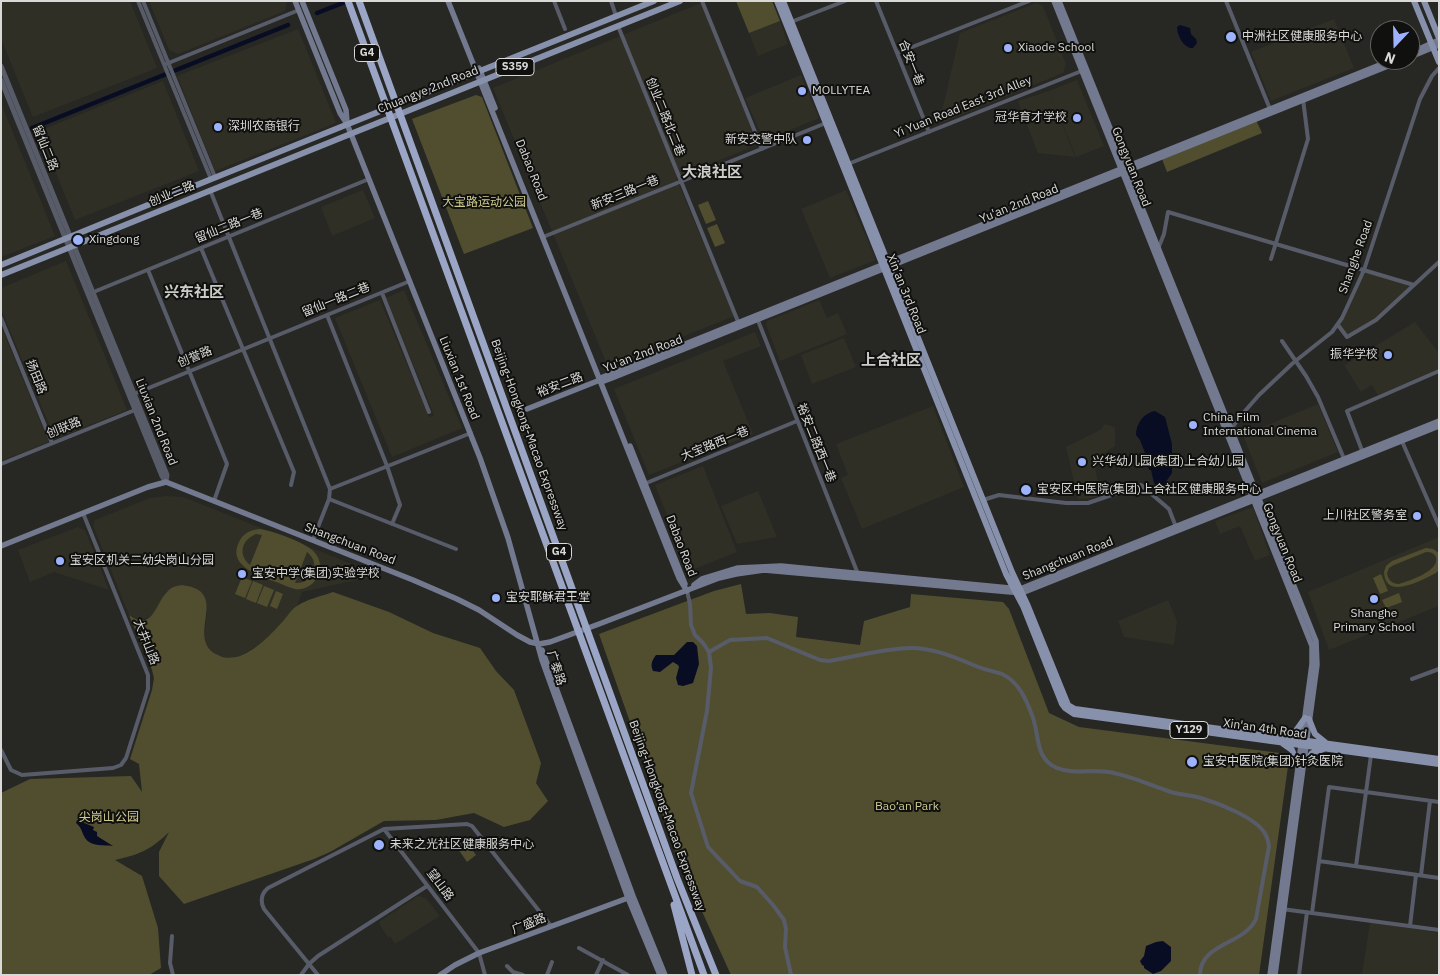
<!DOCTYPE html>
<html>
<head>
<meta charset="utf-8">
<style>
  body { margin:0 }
  #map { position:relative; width:1440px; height:976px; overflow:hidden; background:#272724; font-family:"IBM Plex Sans",sans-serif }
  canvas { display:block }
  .frame { position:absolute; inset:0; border:2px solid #d9d9d7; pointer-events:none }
  .north { position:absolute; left:1370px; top:20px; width:50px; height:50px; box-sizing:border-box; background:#10100e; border:1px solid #60605e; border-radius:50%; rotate:201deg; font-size:14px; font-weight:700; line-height:20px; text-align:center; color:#d9d9d7 }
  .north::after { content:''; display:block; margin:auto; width:18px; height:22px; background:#9eb3fd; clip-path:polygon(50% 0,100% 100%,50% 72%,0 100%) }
</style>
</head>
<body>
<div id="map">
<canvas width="1440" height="976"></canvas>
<div class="frame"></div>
<div class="north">N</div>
</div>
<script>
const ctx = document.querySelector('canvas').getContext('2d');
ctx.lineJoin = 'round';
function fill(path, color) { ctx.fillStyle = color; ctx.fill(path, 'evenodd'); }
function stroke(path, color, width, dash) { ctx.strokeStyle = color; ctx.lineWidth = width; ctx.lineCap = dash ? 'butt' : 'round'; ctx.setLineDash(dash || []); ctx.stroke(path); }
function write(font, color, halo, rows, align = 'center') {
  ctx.font = font + ' "IBM Plex Sans","Noto Sans SC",sans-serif'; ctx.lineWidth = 4; ctx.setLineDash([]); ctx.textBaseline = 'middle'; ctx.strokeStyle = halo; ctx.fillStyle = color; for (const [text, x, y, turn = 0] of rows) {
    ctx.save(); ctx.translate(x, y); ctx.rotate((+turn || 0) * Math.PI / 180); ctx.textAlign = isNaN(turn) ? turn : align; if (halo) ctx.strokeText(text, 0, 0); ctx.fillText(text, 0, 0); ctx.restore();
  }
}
const built = new Path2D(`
  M1,1H130L157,68L33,117L1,39Z
  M149,1H287L285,11L178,54L169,50Z
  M701,3L759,144L676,178L734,316L608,367L493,88Z
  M1036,3L1043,6L1066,64L1063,73L939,124L960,33Z
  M1334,19L1354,68L1271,101L1251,52Z
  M780,21L788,44L758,56L749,33Z
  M298,29L336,123L215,171L177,76Z
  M801,75L819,118L764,141L745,98Z
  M1077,80L1104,146L1076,157L1049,91Z
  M163,81L199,171L75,220L39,131Z
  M1049,91L1075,157L1038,153L1018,101Z
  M1,103L55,236L1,257Z
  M363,190L375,218L332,236L321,207Z
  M846,190L876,260L830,278L801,209Z
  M66,261L127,410L55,439L1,309V288Z
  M1365,272L1412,286L1376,319L1347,335L1339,325Z
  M404,290L462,428L392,457L335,318L380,300L429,417L434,415L386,298Z
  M819,300L827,318L838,313L847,334L780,361L766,325L767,321Z
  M1415,322L1439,353V369L1378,395L1372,385L1361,392L1344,365Z
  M1,326L49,442L1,461Z
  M755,332L761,346L723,361L753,434L649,475L614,389Z
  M844,338L856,367L812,384L801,355Z
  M1318,404L1338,452L1262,483L1243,435Z
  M933,406L964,487L862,529L841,478L848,475L836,444Z
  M1104,424L1115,427V446L1094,459L1100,496L1086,499H1078L1066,447L1102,429Z
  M703,466L737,552L692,570L688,568L655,485Z
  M758,491L777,537L737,544L721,506Z
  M167,496L183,497L372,572L370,577L302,592L297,606L264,642L240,656L230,658L220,657L211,652L205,644L204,635L207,613L198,590L190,586L182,585L166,592L155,613L150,617L139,620L129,615L93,526L95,520L150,498Z
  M1253,507L1270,555L1255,561L1240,526L1220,534L1215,521Z
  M78,527L85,530L109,590L54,572L30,582L18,550Z
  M1439,537V606L1329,650L1308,592Z
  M1168,600L1177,621L1174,645L1124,637L1118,621Z
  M418,896L426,898L440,916L395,944L390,936L388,938L380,925V921Z
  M1370,922L1439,933V975H1362Z`);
const green = new Path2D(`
  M736,1H772L780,21L749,33Z
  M476,95L482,97L533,228L464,254L412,119Z
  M1256,120L1262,133L1167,172L1162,159Z
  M708,201L716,220L706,224L698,205Z
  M717,224L725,243L715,247L707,228Z
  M259,529C271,530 308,543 315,553C328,568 314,592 295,589C287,587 280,583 273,581C256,574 226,565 240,540C244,533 251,530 259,529ZM256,534L262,535L250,565C238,555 241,540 256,534ZM307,552C322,564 313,584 295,583Z
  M1426,548L1433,549L1439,553V570L1436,573C1422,580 1385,601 1384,572L1386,566L1392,561ZM1426,552C1431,552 1434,553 1436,557C1440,571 1409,581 1399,584C1392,584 1388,580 1387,573L1389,568L1394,565Z
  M1381,574L1388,591L1380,594L1373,578Z
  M242,577L252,581L245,598L235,594Z
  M253,581L263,585L256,603L246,599Z
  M741,584L746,614L770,613L798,617L796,637L860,645L864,621L910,607L911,594L1003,602L1009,609L1049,713L1079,727L1280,753L1289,759L1259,975H731L679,861L599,634L714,591Z
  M182,585C233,591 183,639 218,655C224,659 233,658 240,656C259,648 271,634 284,620C288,615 292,609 297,606C307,599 322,596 333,592L389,612L433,633L480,648L496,671L514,690L541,763L536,783L548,801L530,820L504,827L474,813L436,820L384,821L330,852L314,859L184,904L159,876V852L169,832C151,850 138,855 115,860L142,876L158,928L161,968L149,975H1V793L30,779L131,776L142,792L139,764L130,759L152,690L154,678L152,670L129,615C153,632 155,604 167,592C171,587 176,586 182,585Z
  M264,586L274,590L267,607L257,603Z
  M276,591L283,594L277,609L270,606Z
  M1399,593L1402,602L1386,608L1382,600Z
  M465,840L476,855L467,862L456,846Z`);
const water = new Path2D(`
  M1180,25L1190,28L1191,34L1196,39L1197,43L1193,48C1184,49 1177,35 1177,27Z
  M1155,411L1165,417L1172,444V473L1161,489L1154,483L1151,470H1149L1144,455L1145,453L1140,440L1136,435C1136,423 1144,413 1155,411Z
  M687,642H693L697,646L699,664L693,683L683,686L678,685L676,678L679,667L678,665L673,662L660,672L653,671C650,664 652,661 656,655H674Z
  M77,820L94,827L93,830L97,832V836L113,846C103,845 89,847 84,836C81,830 81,827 76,823Z
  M1163,941L1171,947V961L1161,971L1153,974L1144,968V966L1142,965L1140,961L1144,956L1146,946L1156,942Z`);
const canal = new Path2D(`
  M317,13L348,1
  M32,128L288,25`);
const minor = new Path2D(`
  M138,1L211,179
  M143,1L215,177
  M554,1L565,29
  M611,1L616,16
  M702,1L762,149
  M876,1L929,132
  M1226,1L1270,109
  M791,22L845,1
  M618,26L739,324
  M897,53L1029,1
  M166,64L299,10
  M848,164L1084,70
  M210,190L330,489L329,499L313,540
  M543,237L826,123
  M201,248L294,472L291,485
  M1158,249L1164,234L1168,212L1414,285
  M1271,259L1308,139L1303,99
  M148,270L227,464L214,501
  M96,291L369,179
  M382,293L429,412
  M327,315L387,466L400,505L392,524
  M1,318L52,443
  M757,318L858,574
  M1338,325L1347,337L1376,320L1439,262
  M1282,341L1306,376L1318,397L1345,461
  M134,394L410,281
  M1231,430L1238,419L1259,395L1293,363L1332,332L1342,318L1364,270L1420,99L1432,76L1439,68
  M1401,439L1439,526
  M1363,453L1347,411L1439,371
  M1,464L135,410
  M644,484L797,421
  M330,489L471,433
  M329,499L456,549
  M983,500L999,495L1066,503H1088L1141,485L1169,509L1176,527
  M687,591L690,604L691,625L695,635L703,643L709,652L711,668L707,711L691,793L708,847L740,881L757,887L773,905L784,920L786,929L785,947L791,975
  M709,652L730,640L767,638L820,660L829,661C853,657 887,648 911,648C934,648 956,658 976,666C985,670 994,671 1002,674C1018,681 1026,699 1032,715C1040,735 1034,758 1057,768C1074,775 1092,769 1109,772C1131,776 1150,785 1171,792C1181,795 1191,795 1201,798C1218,803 1254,817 1264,832C1267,836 1268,840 1269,846L1256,919C1244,945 1200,943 1200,975
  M1412,679L1439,669
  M1,750L11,770L22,775L113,768L121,765L126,758L148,689V675L83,513
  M384,829L479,953L485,975
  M1319,861L1439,878
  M1356,866L1371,755
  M1421,875L1430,801
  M1282,909L1439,930
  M1312,913L1329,787L1439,802
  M1410,926L1416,875
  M172,936L170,963L173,975
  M579,948L628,975
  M507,966L513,972L523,975
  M301,975L309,964L318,956L427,886
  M318,975L264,909C260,901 261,894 268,888L384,829L467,824L472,826L551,926
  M547,975L552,962
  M596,975L603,960
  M1299,975L1307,912`);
const tertiary = new Path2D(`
  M1,66L167,475L166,482
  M1,80L162,476L166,482`);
const secondary = new Path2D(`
  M295,1L340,113L347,124L480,458L508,538L542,660L628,898L660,975
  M302,1L346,110L347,122
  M448,1L679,578L687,591
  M1054,1L1312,646V664L1270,975
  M1059,1L1316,641L1317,665L1275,975
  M1410,53L1439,40
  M1410,57L1439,45
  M479,68L495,108
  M600,380L603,377L613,373L1392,60
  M527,409L600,380L604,381L612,378L1403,60
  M630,446L685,584
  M1,546L148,487L166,482L413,580L457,599L479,610L517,635L530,642L539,644L550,642L599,624L719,578L736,574L764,570L1022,593L1439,426
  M694,585L702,579L738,568L781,566L1020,589L1439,421
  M542,650L633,896L665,975
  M440,975L455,965L479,953L628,898`);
const primary = new Path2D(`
  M777,1L1006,574L1023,606L1062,704L1065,708L1074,714L1439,764
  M783,1L1012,572L1027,604L1068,705L1075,709L1439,759
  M1414,1L1439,62
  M1424,1L1439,38
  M1,265L209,180L654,1
  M1,275L680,1
  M1309,719L1315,734L1325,742
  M1284,736L1295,732L1305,718
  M1282,743L1292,750L1298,765
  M1303,766L1312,753L1324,749`);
const motorway = new Path2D(`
  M348,1L704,975
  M359,1L677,878L716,975
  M674,905L692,975`);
const markers = [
  [1231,37,6,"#9eb3fd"],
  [1008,48,5,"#9eb3fd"],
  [802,91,5,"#9eb3fd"],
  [1077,118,5,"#9eb3fd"],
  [218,127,5,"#9eb3fd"],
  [807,140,5,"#9eb3fd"],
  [78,240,6,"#9eb3fd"],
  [1388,355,5,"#9eb3fd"],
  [1193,425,5,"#9eb3fd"],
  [1082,462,5,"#9eb3fd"],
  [1026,490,6,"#9eb3fd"],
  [1417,516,5,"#9eb3fd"],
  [60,561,5,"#9eb3fd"],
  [242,574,5,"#9eb3fd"],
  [496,598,5,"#9eb3fd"],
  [1374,599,5,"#9eb3fd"],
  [1192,762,6,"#9eb3fd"],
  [379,845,6,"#9eb3fd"]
];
const shields = [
  [367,53,25],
  [515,67,38],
  [559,552,25],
  [1189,730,38]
];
const shieldNames = [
  ["G4",367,53],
  ["S359",515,67],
  ["G4",559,552],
  ["Y129",1189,730]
];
const poiNames = [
  ["中洲社区健康服务中心",1242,37],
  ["Xiaode School",1018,48],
  ["MOLLYTEA",812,91],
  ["冠华育才学校",1067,118,"right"],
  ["深圳农商银行",228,127],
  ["新安交警中队",797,140,"right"],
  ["Xingdong",89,240],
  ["振华学校",1378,355,"right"],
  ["China Film",1203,418],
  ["International Cinema",1203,432],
  ["兴华幼儿园(集团)上合幼儿园",1092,462],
  ["宝安区中医院(集团)上合社区健康服务中心",1037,490],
  ["上川社区警务室",1407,516,"right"],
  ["宝安区机关二幼尖岗山分园",70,561],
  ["宝安中学(集团)实验学校",252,574],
  ["宝安耶稣君王堂",506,598],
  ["Shanghe",1374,614,"center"],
  ["Primary School",1374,628,"center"],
  ["宝安中医院(集团)针灸医院",1203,762],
  ["未来之光社区健康服务中心",390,845]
];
const streetNames = [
  ["合安一巷",911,63,68],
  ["Chuangye 2nd Road",428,90,-22],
  ["Yi Yuan Road East 3rd Alley",963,107,-22],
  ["创业二路北二巷",665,117,68],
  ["留仙二路",45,148,68],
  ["Gongyuan Road",1131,167,68],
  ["Dabao Road",531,170,68],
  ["新安三路一巷",625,193,-22],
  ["创业二路",172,194,-22],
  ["Yu'an 2nd Road",1019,204,-22],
  ["留仙二路一巷",229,226,-22],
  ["Shanghe Road",1356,257,-70],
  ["Xin’an 3rd Road",906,294,68],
  ["留仙一路二巷",336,300,-22],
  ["Yu'an 2nd Road",643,354,-21],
  ["创誉路",195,357,-22],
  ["扬田路",36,377,68],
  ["Liuxian 1st Road",459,378,68],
  ["裕安二路",560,385,-21],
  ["Liuxian 2nd Road",156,422,68],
  ["创联路",64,428,-22],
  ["Beijing-Hongkong-Macao Expressway",529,435,70],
  ["裕安二路西一巷",816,443,68],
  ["大宝路西一巷",715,444,-22],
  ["Gongyuan Road",1282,543,68],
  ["Shangchuan Road",350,544,21],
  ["Dabao Road",681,546,69],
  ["Shangchuan Road",1068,559,-22],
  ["大井山路",146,642,68],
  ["广泰路",556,668,72],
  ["Xin'an 4th Road",1265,729,8],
  ["Beijing-Hongkong-Macao Expressway",667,816,70],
  ["望山路",440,885,53],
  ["广盛路",529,924,-21]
];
const parkNames = [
  ["大宝路运动公园",484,203],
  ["Bao’an Park",907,807],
  ["尖岗山公园",109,818]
];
const quarterNames = [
  ["大浪社区",712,173],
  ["兴东社区",194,293],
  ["上合社区",891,361]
];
fill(built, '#302f26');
fill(green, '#514e30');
fill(water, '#080d24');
stroke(canal, '#080d24', 4.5);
stroke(minor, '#585c69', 4);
stroke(tertiary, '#585c69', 5);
stroke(secondary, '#737a8f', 5.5);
stroke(primary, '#8891ac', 6);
stroke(motorway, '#9ba5c6', 7);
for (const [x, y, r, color] of markers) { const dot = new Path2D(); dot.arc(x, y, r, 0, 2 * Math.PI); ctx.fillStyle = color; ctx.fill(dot); stroke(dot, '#10100e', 2); }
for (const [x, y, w] of shields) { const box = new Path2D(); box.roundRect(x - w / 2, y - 8.5, w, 17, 4); ctx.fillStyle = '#10100e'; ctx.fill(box); stroke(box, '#d9d9d7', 1); }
write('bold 11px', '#d9d9d7', null, shieldNames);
write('12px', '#d9d9d7', '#10100e', poiNames, 'left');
write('12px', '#d9d9d7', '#10100e', streetNames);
write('12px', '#cfca8e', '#10100e', parkNames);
write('bold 15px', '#cbcbc7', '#10100e', quarterNames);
</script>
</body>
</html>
